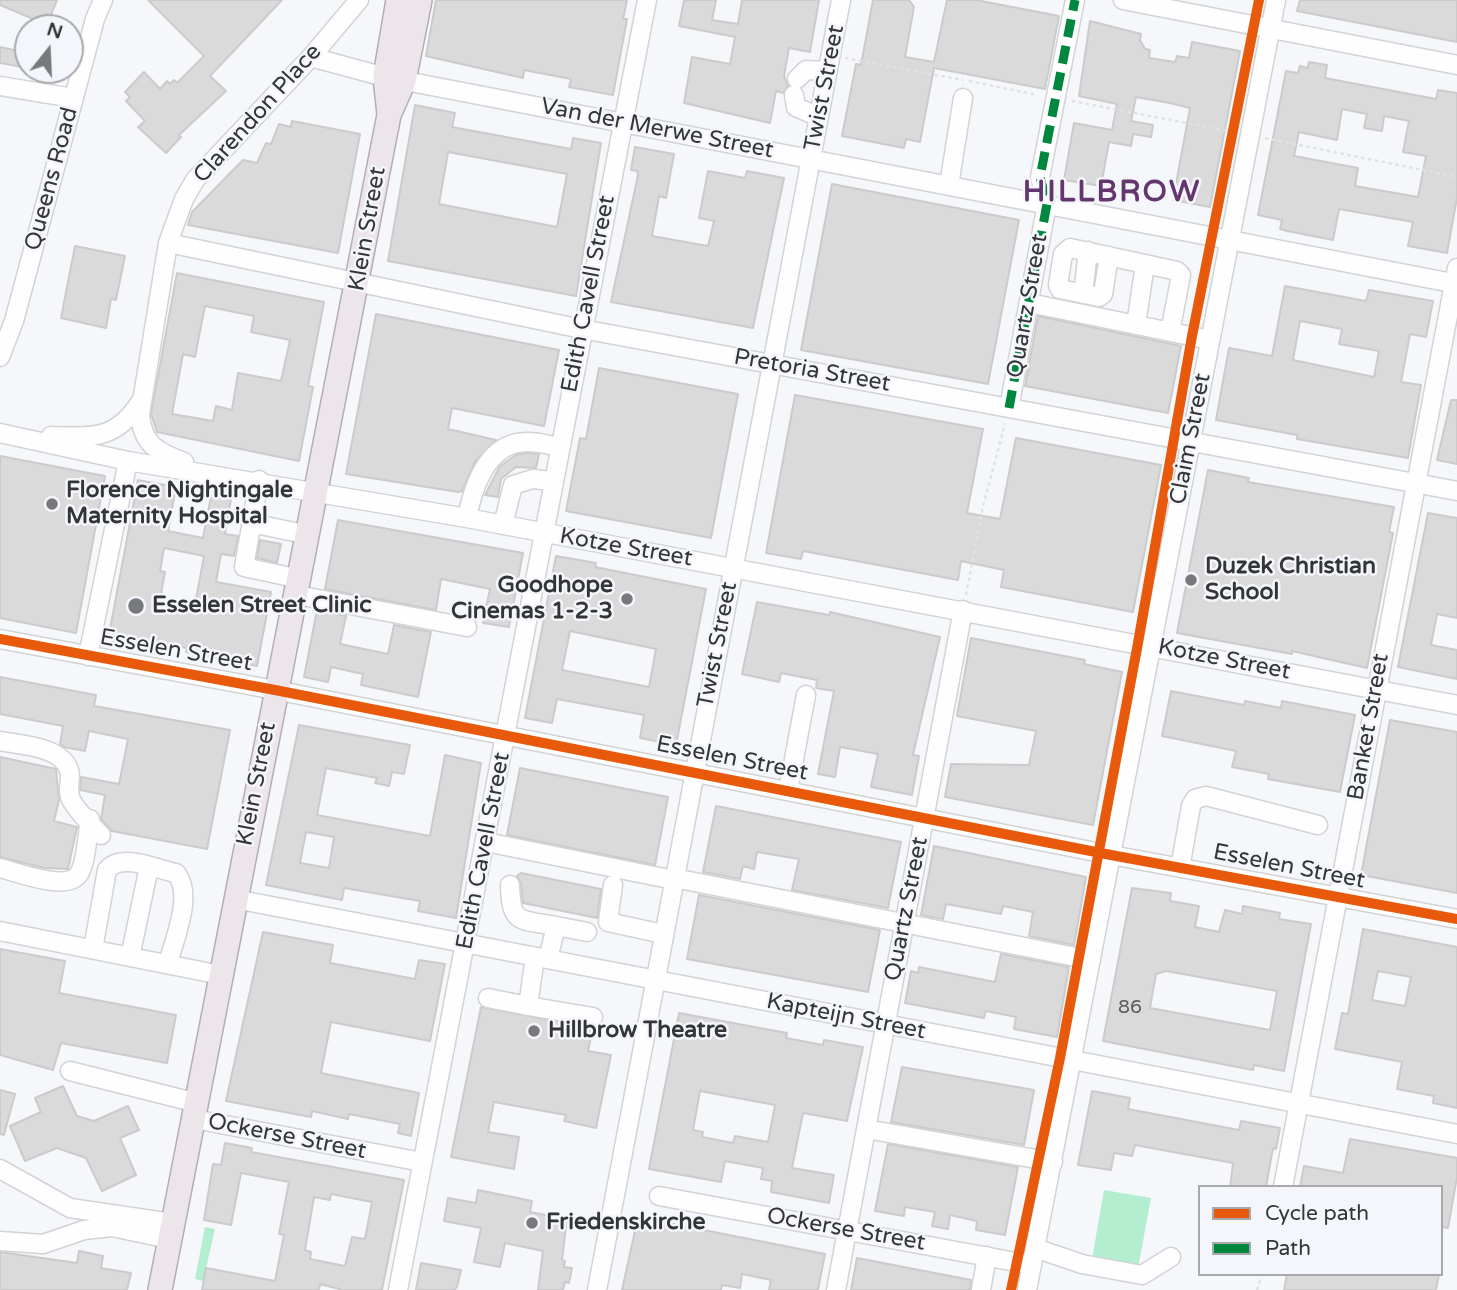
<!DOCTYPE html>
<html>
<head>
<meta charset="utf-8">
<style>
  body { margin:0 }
  #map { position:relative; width:1457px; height:1290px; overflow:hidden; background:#f5f7fa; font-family:"Varela Round",sans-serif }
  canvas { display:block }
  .legend { position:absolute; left:1198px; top:1185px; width:245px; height:91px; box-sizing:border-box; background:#f4f6fb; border:2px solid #a7a9ad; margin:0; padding:9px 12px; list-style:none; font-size:21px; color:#343537 }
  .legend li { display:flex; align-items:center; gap:14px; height:35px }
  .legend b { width:35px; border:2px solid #a7a9ad }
  .north { position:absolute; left:14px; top:14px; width:70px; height:70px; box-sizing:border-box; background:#f4f6fb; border:2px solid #a7a9ad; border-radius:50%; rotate:18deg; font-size:19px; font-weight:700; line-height:28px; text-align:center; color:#343537 }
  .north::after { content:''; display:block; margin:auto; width:24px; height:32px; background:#78797b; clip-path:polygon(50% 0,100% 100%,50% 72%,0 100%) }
</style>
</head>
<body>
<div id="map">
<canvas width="1457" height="1290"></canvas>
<ul class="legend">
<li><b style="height:9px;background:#e8590c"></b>Cycle path</li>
<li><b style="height:9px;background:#00873e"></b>Path</li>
</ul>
<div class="north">N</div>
</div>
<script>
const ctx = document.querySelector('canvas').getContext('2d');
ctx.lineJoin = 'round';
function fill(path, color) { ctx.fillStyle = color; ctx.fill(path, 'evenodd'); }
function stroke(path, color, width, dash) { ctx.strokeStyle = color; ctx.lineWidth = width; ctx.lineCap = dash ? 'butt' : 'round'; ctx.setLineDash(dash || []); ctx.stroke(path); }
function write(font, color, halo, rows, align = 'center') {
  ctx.font = font + ' "Varela Round",sans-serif'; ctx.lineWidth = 5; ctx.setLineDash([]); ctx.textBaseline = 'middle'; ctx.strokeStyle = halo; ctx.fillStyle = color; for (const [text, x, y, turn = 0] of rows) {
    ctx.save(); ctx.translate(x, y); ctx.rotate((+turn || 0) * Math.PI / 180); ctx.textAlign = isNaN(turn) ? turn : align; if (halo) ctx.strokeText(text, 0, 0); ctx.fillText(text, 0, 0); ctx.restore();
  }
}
const green = new Path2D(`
  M1104,1190L1151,1198L1137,1274L1091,1265Z
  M205,1227L215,1229L203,1281L195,1279Z`);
const building = new Path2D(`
  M0,0H57L47,25L0,5Z
  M148,0H282L210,76L226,91L179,135L181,137L166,153L138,127L145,121L126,101L130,97L125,92L144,72L160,89L167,81L170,84L174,80L177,83L204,56Z
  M436,0H627L623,19H627L613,95L569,87L571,79L524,70L523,78L426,56Z
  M684,0H716L712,20L738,24L742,0H819L810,52L789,48L784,76L788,86L783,93L776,91L770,123L684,103L692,57L730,64L735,37L679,26Z
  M873,0H909L914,7L905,57L934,62L947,0H976L1059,16L1045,89L934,68L920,142L906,139L904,148L842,136L856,64L861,65Z
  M1300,0H1457V42L1297,11Z
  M1090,21L1141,34L1140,40L1145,49L1150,50L1149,58L1175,62L1177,56L1189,58L1192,42L1240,51L1210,207L1173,200L1190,108L1170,103L1136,97L1131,121L1153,125L1151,137L1133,134L1131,146L1109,142L1101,186L1064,180L1074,123L1112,130L1117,104L1079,96Z
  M0,47L28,53V68L0,63Z
  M1309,62L1327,65L1325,78L1436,99L1438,90L1457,93V198L1447,253L1408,246L1413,222L1339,209L1333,240L1287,231L1280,229L1282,220L1258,215L1286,71L1298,73L1300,66L1308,68ZM1342,109L1367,114L1364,128L1382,131L1384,116L1409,121L1403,152L1426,156L1418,197L1355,186L1358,168L1294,156L1299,132L1337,140Z
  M415,105L455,113L452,127L571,149L573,138L601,143L576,296L388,261ZM448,152L567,174L557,227L439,204Z
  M292,121L360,134L338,253L188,225L192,212L243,160L257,163L266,143L271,144L279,124L291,127Z
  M635,147L674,154L666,198L659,196L652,236L708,246L714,221L699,218L708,171L745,178L747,171L784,178L753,328L611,302L638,175L637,171L631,170Z
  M832,184L1019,220L988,384L801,350Z
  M75,246L125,256L116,300L111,299L106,328L61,318Z
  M177,273L324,302L308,386L313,387L299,461L157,432L151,414ZM205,306L254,316L251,332L290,340L281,381L238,373L232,410L216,406L213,421L172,414L183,354L195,357Z
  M1285,286L1366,301L1369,290L1433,301L1426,337L1410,334L1401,382L1421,385L1408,458L1297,439V435L1216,420L1229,348L1272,356ZM1300,321L1342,329L1339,344L1379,351L1374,377L1293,360Z
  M376,314L559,350L544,426L452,408L448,429L496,440L475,462L462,491L458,492L346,474Z
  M1038,316L1181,346L1168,413L1025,386Z
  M599,368L738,394L711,538L566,511L580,438L586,439Z
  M795,395L983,429L967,513L1000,519L1016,438L1161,465L1133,612L1001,587L1004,570L961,561L958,580L803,551L801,559L766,553Z
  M1451,400H1457V464L1437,460Z
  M527,453L539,454L536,468L516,467L501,479L498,497L485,495L500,466L516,455Z
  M0,456L105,476L76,633L0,618Z
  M1208,470L1249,478L1248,482L1394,507L1389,532L1393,533L1367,668L1292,651V654L1177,633Z
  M138,480L176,487L168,531L203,538L211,496L231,499L225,534L238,536L234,556L221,554L216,582L271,592L257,666L186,652L187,648L151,642L150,649L108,640ZM164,548L204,556L195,605L160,599L165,572L160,571Z
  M1428,513L1457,518V618L1437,614L1431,645L1457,650V679L1398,667Z
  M338,520L523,553L509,627L483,623L490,589L441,579L436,610L325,589Z
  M260,540L281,544L277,563L257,558Z
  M556,556L596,563L595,567L706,589L676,745L640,738L644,715L557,699L552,723L525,718ZM570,631L656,649L649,687L562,670Z
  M757,602L829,615L830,612L940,637L913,755L919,756L912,795L871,787L878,754L840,747L835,777L818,774L834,691L816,688L817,680L781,673L779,682L742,674Z
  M317,610L346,616L340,644L388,654L394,625L431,632L418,697L361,685L363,674L331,667L328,682L304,677Z
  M971,638L1085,660L1084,664L1122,672L1093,825L945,797L951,764L1029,765L1036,731L957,716Z
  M0,677L96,695L94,706L230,730L207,849L112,831L101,819L105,795L80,790L81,777L119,784L128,739L89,731L85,751L64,747L60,744L63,726L0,714Z
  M1171,691L1244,705L1245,701L1281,708L1282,701L1355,715L1340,792L1268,779L1269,774L1232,767L1236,751L1162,736Z
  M1390,720L1457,732V893L1361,875Z
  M299,725L410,745L404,774L392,772L389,786L375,783L377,778L326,768L317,815L430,836L445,755L481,763L456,918L418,911L420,901L344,888L342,900L266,885ZM306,832L334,837L329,868L300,863Z
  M0,757L56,769L59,800L54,821L77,827L68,869L44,868L0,857Z
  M520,768L668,797L655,865L507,835Z
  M716,806L901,842L888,908L792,890L799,859L757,852L754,869L743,866L740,879L703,872Z
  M934,846L1086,877L1074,945L1029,936L1033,912L1003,906L1001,914L946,904L943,919L921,915Z
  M521,873L601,889L597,918L523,903L521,884L517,876Z
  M1132,888L1171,893L1170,901L1199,906L1195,927L1219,932L1225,910L1242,914L1243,906L1280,913L1279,919L1311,924L1284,1071L1254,1065L1253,1070L1103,1041ZM1166,971L1277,991L1270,1030L1150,1008L1156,974Z
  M699,895L880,930L868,992L687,959Z
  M1363,929L1457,947V1108L1433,1103L1434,1096L1397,1089L1402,1062L1335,1049L1342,1013L1348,1014ZM1378,971L1411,977L1405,1006L1372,1000Z
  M263,932L333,945L330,963L415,979L419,960L445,964L430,1041L331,1022L321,1073L419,1093L411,1136L398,1133L400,1124L349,1114L348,1119L312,1111L311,1117L226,1101Z
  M0,949L65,961L59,993L176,1015L167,1063L61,1043L53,1070L0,1055Z
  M1001,954L1069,967L1057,1037L1014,1029L1016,1017L986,1011L984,1018L905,1003L911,971L918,973L919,967L995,982Z
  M481,1007L593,1028L588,1051L611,1055L596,1128L564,1121L566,1115L494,1102L488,1132L519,1137L514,1169L451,1157Z
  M679,1013L787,1033L786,1038L823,1045L824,1040L863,1047L847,1121L803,1113L792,1168L834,1175L829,1203L771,1192L772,1181L761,1179L763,1168L725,1161L721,1182L649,1169ZM700,1091L775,1105L768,1142L735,1136L733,1143L702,1137L703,1132L693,1130Z
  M902,1067L1034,1090L1024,1145L891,1122Z
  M63,1086L77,1116L94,1121L128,1106L139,1130L120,1138L136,1175L102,1191L86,1158L57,1148L25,1161L10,1126L41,1112L35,1098Z
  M0,1090L15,1094L4,1135L0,1134Z
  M1092,1091L1130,1098L1128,1109L1239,1130L1241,1121L1280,1128L1276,1149L1273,1148L1266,1187H1230L1233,1163L1135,1145L1132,1156L1114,1153L1111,1170L1078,1165Z
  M1350,1139L1457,1158V1177L1448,1228L1441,1227V1187H1300L1304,1166L1343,1173Z
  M225,1143L252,1148L251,1152L404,1180L382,1290H343L320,1284L319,1290H202L206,1268L275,1281L284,1235L279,1234L289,1182L241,1173L231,1225L204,1220L213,1164L221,1165ZM331,1194L372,1202L365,1239L352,1237L345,1266L310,1259L311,1252L305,1250L314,1197L330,1200Z
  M888,1144L1018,1167L1005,1235L976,1230L977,1221L950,1215L948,1229L932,1226L935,1212L905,1207L904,1216L875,1211Z
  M478,1190L532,1201L530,1212L567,1219L562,1260L565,1261L564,1267L572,1268L569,1283L565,1282L563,1290H538L543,1251L505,1243L500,1267L474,1262L481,1228L444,1221L448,1198L476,1203Z
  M638,1217L825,1254L818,1290H769L771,1280L742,1274L740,1288L722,1285L721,1290H622Z
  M79,1251L103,1256L101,1268L131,1273L127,1290H0V1252L77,1263Z
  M857,1258L971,1280L970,1290H851Z
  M421,1263L461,1270L457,1287L454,1290H416Z
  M1287,1274H1439L1436,1290H1284Z`);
const path = new Path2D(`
  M845,58L963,80
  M969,81L1038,95
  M1072,101L1234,132
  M1265,138L1457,177
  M966,595L983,506L1005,424
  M1257,1290L1262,1274`);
const minor = new Path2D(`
  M1123,0L1457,65
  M311,57L385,77L1457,284
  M797,79L806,70L828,71
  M0,86L73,98
  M794,95L796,107L819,117
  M949,185L963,98
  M168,243L582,329L1457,491
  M1109,256L1103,294L1099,297L1060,289L1058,285L1063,254L1070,248L1145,264
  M1083,294L1088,251
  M1029,303L1210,340
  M1136,325L1145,264L1177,271L1181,275L1170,332
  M0,357L14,321L95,19L103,0
  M1009,408L1047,204L1040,177L1075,0
  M0,433L128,461L467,518L1457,705
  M51,436C94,437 116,440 141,401
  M184,462C157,452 142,444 140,414L168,243L184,199L195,180L311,57L359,0
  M259,480L244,567L300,579
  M467,518C473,487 487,443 526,442C537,441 548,445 559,447
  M251,523L309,535
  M503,525L513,485L533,479L552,481
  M297,595L467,627
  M0,639L275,690L1111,855L1457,919
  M88,656L128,461
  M0,741C20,745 61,746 69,770C72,778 67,788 70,797C73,807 93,827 101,835
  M788,791L806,695
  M486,842L674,880
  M0,868C17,872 67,892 79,874C87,860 87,835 90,819
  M1180,868L1191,806L1195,799L1206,796L1318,825
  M674,878L1091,960
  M510,885C511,926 520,919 556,926L548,959
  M613,885L608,922L663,934
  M235,899L1457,1134
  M556,926L587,932
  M0,931L221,975
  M93,949L107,870C121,852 155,869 176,873C194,895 174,939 168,964
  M130,957L149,867
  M535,957L528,1006L593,1017
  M488,998L528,1006
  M70,1071L197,1103
  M194,1119L422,1162
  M866,1129L1053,1162
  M0,1169L70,1208L172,1223
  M1283,1187L1457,268
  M659,1196L1032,1265
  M0,1241L43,1244L84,1230L112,1227L169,1239
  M1035,1248L1082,1264L1142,1275L1171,1257
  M398,1290L647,0
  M597,1290L841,0
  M836,1290L963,610
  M981,1290L987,1256
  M1027,1290L1276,0`);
const major = new Path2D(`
  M389,114L385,77L398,0
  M160,1290L389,115L404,81L420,0`);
const quiet = new Path2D(`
  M1009,408L1047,204L1040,177L1075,0`);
const cycleway = new Path2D(`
  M0,639L275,690L1111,855L1457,919
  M1011,1290L1060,1058L1138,643L1192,336L1259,0`);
const markers = [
  [52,504,7,"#78797b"],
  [1191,580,7,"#78797b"],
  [627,599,7,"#78797b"],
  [136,606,9,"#78797b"],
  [534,1031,7,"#78797b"],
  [532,1223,7,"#78797b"]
];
const numberNames = [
  ["86",1130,1008]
];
const streetNames = [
  ["Twist Street",825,88,-79],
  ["Clarendon Place",258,114,-48],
  ["Van der Merwe Street",657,129,11],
  ["Queens Road",52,179,-75],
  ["Klein Street",368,229,-80],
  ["Edith Cavell Street",589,294,-79],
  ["Quartz Street",1028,306,-80],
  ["Pretoria Street",812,371,10],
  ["Claim Street",1191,439,-79],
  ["Kotze Street",626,548,10],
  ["Twist Street",718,645,-79],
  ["Esselen Street",176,651,10],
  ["Kotze Street",1224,660,11],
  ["Banket Street",1369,727,-80],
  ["Esselen Street",732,759,11],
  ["Klein Street",257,784,-79],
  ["Edith Cavell Street",484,851,-79],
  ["Esselen Street",1289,867,11],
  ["Quartz Street",907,909,-79],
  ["Kapteijn Street",846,1017,11],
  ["Ockerse Street",287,1137,11],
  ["Ockerse Street",846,1230,10]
];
const poiNames = [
  ["Florence Nightingale",66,491],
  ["Maternity Hospital",66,517],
  ["Duzek Christian",1205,567],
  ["School",1205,593],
  ["Goodhope",613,586,"right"],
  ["Cinemas 1-2-3",613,612,"right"],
  ["Esselen Street Clinic",152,606],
  ["Hillbrow Theatre",548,1031],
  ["Friedenskirche",546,1223]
];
const districtNames = [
  ["HILLBROW",1112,193]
];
fill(green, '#b4eed1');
fill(building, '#dadadb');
stroke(building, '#cbcbcb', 2);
stroke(minor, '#d1d3d5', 21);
stroke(major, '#b6acb4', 26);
stroke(path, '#e1e2e2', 2.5, [3.5, 3.5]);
stroke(minor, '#fefefe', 18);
stroke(major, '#ece6eb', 23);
stroke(quiet, '#00873e', 9, [18, 9]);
stroke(cycleway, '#e8590c', 10);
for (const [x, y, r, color] of markers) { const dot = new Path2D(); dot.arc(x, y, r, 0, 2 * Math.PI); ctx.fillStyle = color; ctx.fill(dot); stroke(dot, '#f4f6fb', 2.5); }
write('19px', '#5e5e60', null, numberNames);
write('23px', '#343537', '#f4f6fb', streetNames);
write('bold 23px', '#343537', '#f4f6fb', poiNames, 'left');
ctx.letterSpacing = '2px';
write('bold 30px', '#63376d', '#f4f6fb', districtNames);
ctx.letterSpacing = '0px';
</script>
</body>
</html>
